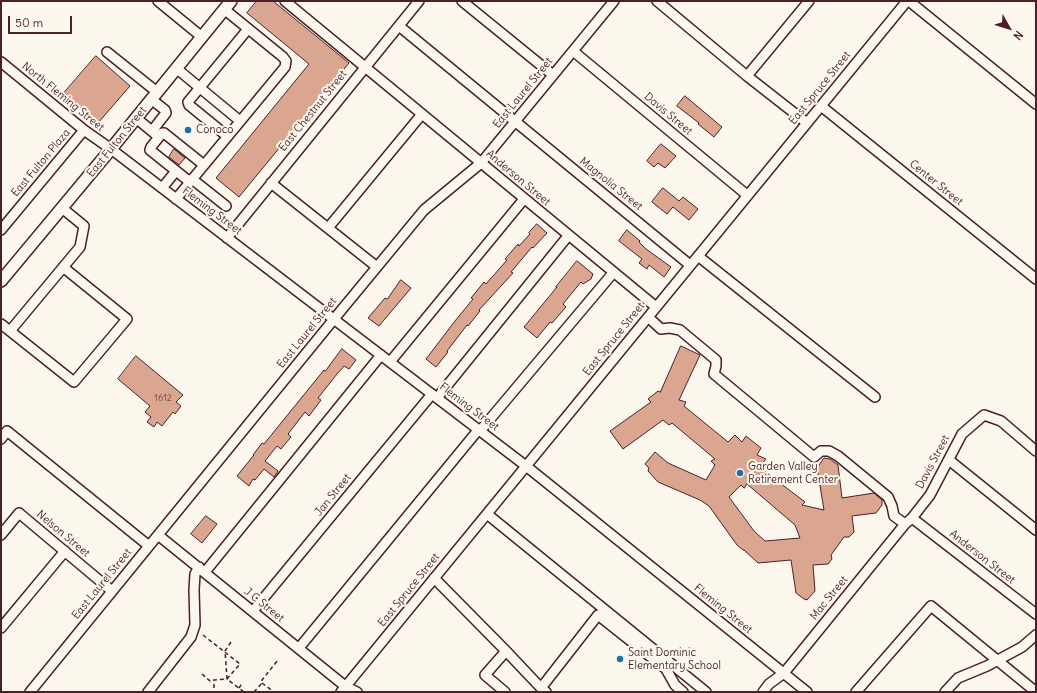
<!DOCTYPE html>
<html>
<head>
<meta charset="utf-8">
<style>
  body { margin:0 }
  #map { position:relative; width:1037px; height:693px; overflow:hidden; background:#fbf7ec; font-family:Delius,sans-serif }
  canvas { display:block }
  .frame { position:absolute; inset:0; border:2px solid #4a1f2b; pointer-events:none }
  .north { position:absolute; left:989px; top:8px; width:40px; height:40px; -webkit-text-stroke:3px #fbf7ec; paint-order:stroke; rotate:129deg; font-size:11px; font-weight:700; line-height:16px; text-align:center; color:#4a1f2b }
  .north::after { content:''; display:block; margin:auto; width:14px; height:18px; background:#4a1f2b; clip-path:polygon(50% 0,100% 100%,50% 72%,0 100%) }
  .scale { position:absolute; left:8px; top:16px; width:64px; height:18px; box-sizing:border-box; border:2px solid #4a1f2b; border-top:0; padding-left:5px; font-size:12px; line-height:14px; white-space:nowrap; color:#4a1f2b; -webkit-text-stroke:3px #fbf7ec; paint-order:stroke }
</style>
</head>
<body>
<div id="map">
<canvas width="1037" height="693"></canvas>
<div class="frame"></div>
<div class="north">N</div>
<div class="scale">50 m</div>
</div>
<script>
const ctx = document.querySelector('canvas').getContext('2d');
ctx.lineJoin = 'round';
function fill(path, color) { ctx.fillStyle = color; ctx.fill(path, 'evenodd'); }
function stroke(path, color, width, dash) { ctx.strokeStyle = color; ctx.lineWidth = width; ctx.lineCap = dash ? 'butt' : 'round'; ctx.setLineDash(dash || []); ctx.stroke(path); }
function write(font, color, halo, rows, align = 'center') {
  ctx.font = font + ' Delius,sans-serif'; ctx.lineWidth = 4; ctx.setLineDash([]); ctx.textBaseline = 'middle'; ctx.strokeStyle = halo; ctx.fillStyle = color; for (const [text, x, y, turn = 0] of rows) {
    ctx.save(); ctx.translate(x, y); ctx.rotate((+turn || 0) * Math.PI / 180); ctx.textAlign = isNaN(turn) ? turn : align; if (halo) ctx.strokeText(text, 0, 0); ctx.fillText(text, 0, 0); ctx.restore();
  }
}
const building = new Path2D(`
  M257,1H273L349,63L239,197L216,178L309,64L247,13Z
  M96,56L130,86L98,123L64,93Z
  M685,96L722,127L714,137L698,124L699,123L677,106Z
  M661,144L676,156L665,168L658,163L654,167L647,161Z
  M174,149L185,158L179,165L169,157Z
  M663,188L679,201L683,197L698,209L689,220L673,207L667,214L652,202Z
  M537,224L547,233L533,248L532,247L511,272L513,273L479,310L480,311L468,326L467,325L447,351L448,352L436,367L426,359L455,321L473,299L471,298L484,282L486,284L507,260L505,259L518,244L519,246L530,234L529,233Z
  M627,230L640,241L639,242L646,249L671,267L664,277L649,265L647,269L639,263L642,259L619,241Z
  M577,261L593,274L591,279L583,284L581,282L563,304L566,307L552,323L550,322L537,338L524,327L557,287H556Z
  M401,280L411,288L379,326L368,318L385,298L387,299Z
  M681,346L700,355L679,400L686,402L684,406L728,442L735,435L742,442L746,436L761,448L757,455L766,459L759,467L805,502L802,505L824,510L817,468L824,458L830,459L838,465L842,498L874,493L882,500V505L876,513L852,516L854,532L849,537H844L831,555L832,559L828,564L813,565L815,591L807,600L804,599L796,593L791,560L758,563L744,550H743L737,545L709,506L700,500L658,482L648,471L649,468L645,464L655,452L668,463L706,480L715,465L711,461L715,459L672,423L669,425L663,420L623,449L610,431L651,402L648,399L658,391L660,392ZM747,484L795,525L800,538L765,541L754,531L729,497L741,485L744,488Z
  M342,349L356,360L349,369L344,366L337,374L318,398L321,400L309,416L305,412L288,434L291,437L281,449L277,446L265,461L278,471L274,477L264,469L255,480L253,479L249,486L237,476L254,455H253L262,443L264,444L324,370L325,371Z
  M136,356L183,395L176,402L181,406L175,414L173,412L162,426L157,422L154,427L147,422L151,417L145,412L150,406L118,379Z
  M206,516L217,524L202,543L191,534Z`);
const path = new Path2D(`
  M203,635L240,664L227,679L214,680V692
  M231,642L225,651L227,679L244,692
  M202,674L210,681L214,680
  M262,683L274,692
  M239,688L243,682
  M254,692L262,683V680L278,660`);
const minor = new Path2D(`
  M158,1L202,37
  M285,1L656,307
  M462,1L553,75
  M657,1L747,76L807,123
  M909,1L1036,104
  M399,26L690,265
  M573,51L747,195
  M107,52L157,92
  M1,62L84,130L111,149L526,466L807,692
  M176,68L240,121
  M747,76L809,1
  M151,99L165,110L166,113L152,131
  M821,106L1036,279
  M136,118L159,137L151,147L150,150L190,182
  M227,136L189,105L188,102L248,29
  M159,137L162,133H164L204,165
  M192,179L226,206
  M271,183L377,267
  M162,188L176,171
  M176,199L285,67L286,61L283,57L224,9
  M328,228L422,114
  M1,230L84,130
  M227,238L419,1
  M698,256L875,397
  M648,317L661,329L670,328L680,330L716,360V366L714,374L814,457L821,451H829L838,456L888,497L892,506L894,516L905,524
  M1,324L10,331L80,247L84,226L62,208
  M10,331L74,382L127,319L63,267
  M390,362L524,199
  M437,398L568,236
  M480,431L613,273
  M1,439L7,431L149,546
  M949,460L1036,530
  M487,514L706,692
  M912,518L1036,614
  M1,535L19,513L112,591
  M158,535L345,686L357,692
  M205,572L381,355
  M434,578L506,651L541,688L546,692
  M253,611L432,394
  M1,628L65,551
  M299,648L479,429
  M541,688L598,615L666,669L675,685L683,692
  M30,692L334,319L424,210L481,163L614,1
  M148,692L191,637L195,625L194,590L195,574L199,567
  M341,692L907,1
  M505,692L485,675L506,651
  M763,692L769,684L784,673L905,524L912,518L930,495L962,434L984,415L1001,421L1036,451
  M856,692L931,606L1036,692
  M945,692L958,678L987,666L1022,647L1036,635`);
const major = new Path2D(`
  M1,281L111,149L231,1`);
const markers = [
  [188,130,4,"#1f6fb2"],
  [740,473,4,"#1f6fb2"],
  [620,659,4,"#1f6fb2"]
];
const numberNames = [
  ["1612",163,398]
];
const streetNames = [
  ["East Spruce Street",820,88,-51],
  ["East Laurel Street",523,93,-51],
  ["North Fleming Street",63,97,39],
  ["East Chestnut Street",313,111,-51],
  ["Davis Street",668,114,40],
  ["East Fulton Street",117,142,-51],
  ["East Fulton Plaza",41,163,-50],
  ["Anderson Street",518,178,40],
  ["Center Street",936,183,39],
  ["Magnolia Street",611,184,39],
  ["Fleming Street",212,211,37],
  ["East Laurel Street",307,333,-51],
  ["East Spruce Street",614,339,-51],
  ["Fleming Street",469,407,37],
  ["Davis Street",933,462,-62],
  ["Jan Street",333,495,-51],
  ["Nelson Street",63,534,40],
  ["Anderson Street",982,557,38],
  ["East Laurel Street",102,584,-51],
  ["East Spruce Street",409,590,-51],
  ["Mac Street",829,598,-51],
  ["J C Street",264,605,39],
  ["Fleming Street",723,609,39]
];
const poiNames = [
  ["Conoco",196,130],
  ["Garden Valley",748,467],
  ["Retirement Center",748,480],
  ["Saint Dominic",628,653],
  ["Elementary School",628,666]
];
fill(building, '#dba690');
stroke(building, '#4a1f2b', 1);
stroke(minor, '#4a1f2b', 12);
stroke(major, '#4a1f2b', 14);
stroke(path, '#4a1f2b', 1.5, [4, 3]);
stroke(minor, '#fbf7ec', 9);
stroke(major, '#fbf7ec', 11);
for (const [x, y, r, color] of markers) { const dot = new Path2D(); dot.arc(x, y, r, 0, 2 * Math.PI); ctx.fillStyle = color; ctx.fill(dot); stroke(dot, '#fbf7ec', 1.5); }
write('9px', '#6e4144', null, numberNames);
write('11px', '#4a1f2b', '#fbf7ec', streetNames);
write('11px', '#4a1f2b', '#fbf7ec', poiNames, 'left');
</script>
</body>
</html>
